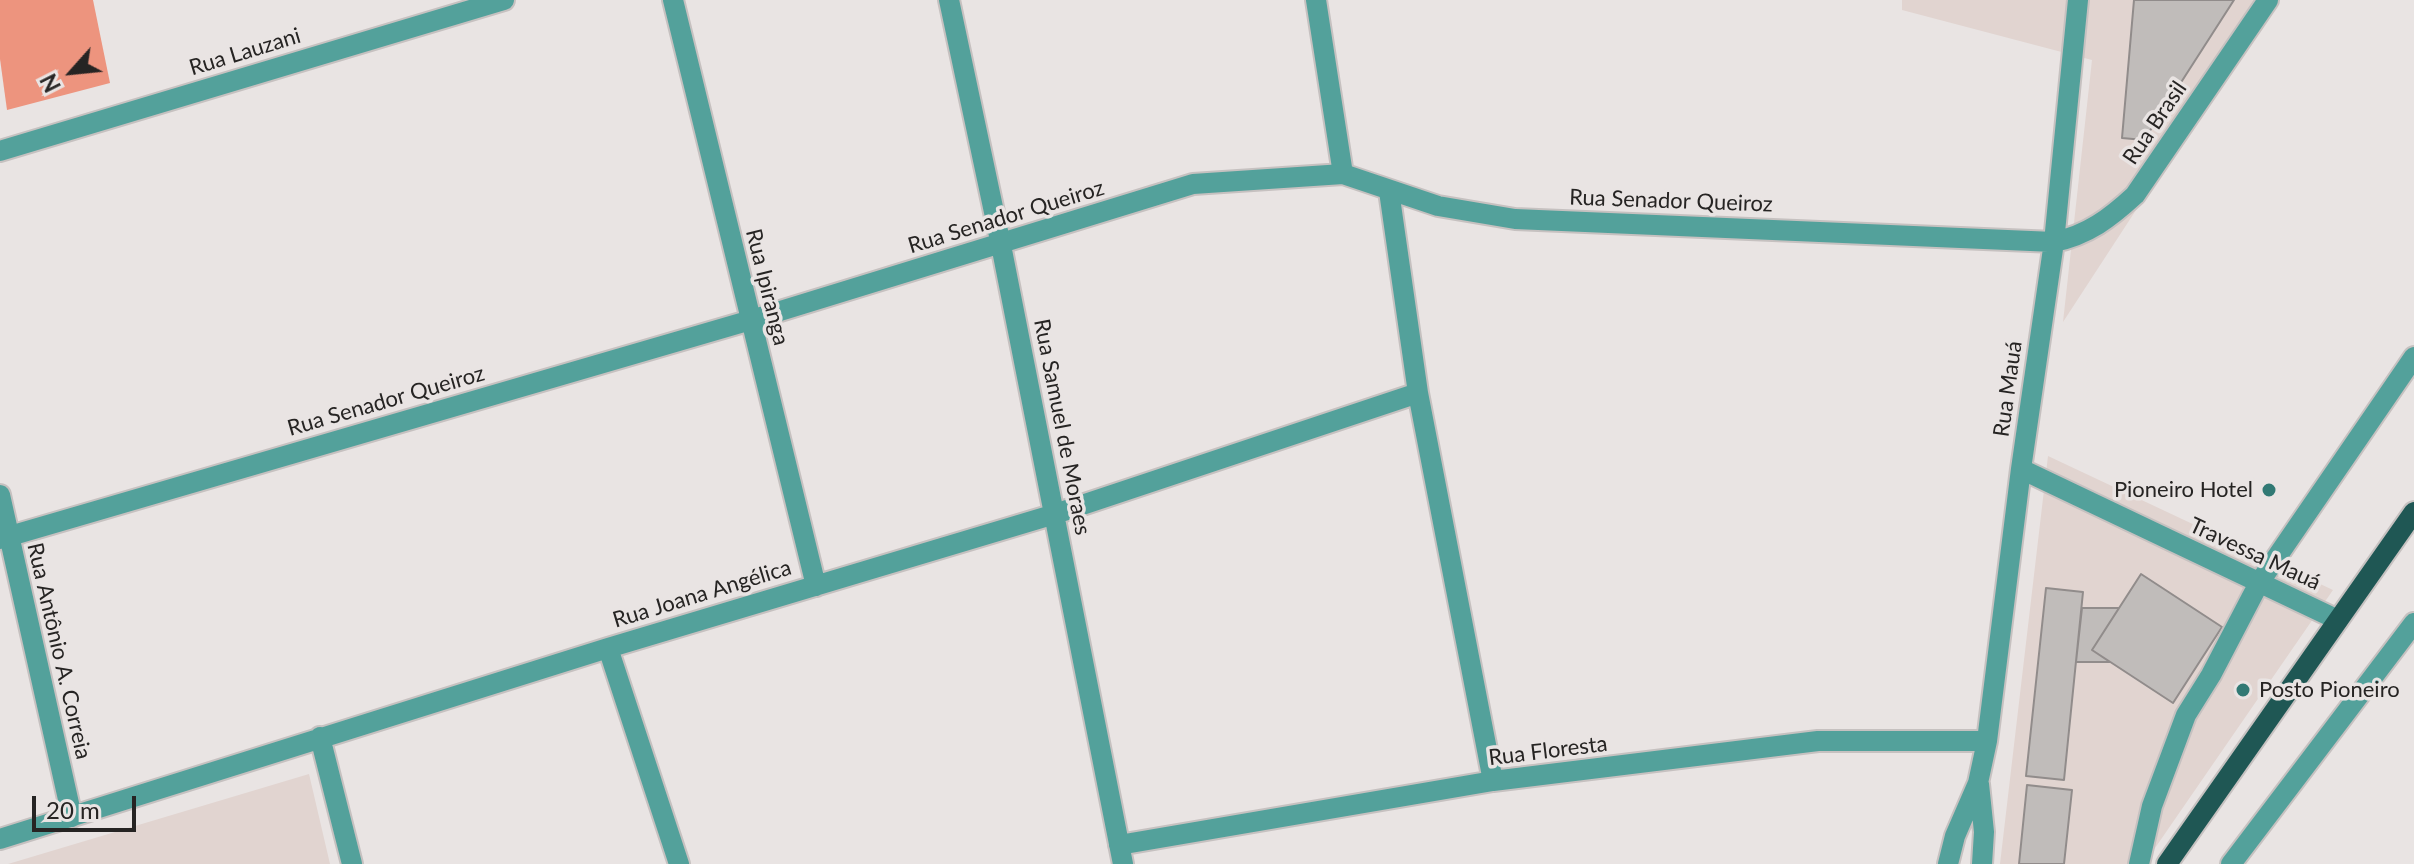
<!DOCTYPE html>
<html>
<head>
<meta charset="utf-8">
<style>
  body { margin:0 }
  #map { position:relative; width:2414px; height:864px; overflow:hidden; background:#e9e4e3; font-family:Lato,sans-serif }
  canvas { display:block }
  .north { position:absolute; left:32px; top:32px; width:80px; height:80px; -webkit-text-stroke:6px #e9e4e3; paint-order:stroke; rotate:243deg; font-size:22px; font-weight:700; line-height:32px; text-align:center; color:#262423 }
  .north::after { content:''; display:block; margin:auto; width:28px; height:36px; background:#262423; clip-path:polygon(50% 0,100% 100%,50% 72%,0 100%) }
  .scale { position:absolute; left:32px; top:796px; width:104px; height:36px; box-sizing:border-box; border:4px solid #262423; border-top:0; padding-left:10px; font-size:24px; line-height:28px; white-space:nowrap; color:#262423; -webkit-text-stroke:6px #e9e4e3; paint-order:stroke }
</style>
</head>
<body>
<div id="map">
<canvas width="2414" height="864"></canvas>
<div class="north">N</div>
<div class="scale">20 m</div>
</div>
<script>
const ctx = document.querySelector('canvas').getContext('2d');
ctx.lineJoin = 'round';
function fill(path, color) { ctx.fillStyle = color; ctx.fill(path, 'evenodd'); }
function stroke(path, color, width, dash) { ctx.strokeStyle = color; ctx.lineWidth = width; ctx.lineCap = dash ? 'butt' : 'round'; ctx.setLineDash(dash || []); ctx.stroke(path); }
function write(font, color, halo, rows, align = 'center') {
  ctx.font = font + ' Lato,sans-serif'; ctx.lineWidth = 7; ctx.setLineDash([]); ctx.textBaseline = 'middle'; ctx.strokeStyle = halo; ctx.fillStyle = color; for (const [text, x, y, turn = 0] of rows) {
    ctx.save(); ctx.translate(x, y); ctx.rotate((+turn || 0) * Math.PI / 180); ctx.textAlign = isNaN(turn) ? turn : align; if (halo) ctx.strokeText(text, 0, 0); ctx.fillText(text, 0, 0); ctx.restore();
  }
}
const built = new Path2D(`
  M1902,0H2273L2063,322L2092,60L1902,10Z
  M2048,456L2333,590L2144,864H2000Z
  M309,774L330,864H8Z`);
const forest = new Path2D(`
  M0,0H93L110,83L7,110L0,59Z`);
const building = new Path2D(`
  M2134,0H2234L2144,140L2122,138Z
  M2141,574L2222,627L2173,703L2092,650Z
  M2046,588L2083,592L2064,780L2026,776Z
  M2082,608H2119L2092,650L2110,662H2076Z
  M2027,785L2072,790L2064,864H2019Z`);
const minor = new Path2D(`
  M673,0L816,586
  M949,0L1001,245L1123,864
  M1316,0L1343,174
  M0,151L504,0
  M1389,191L1418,393L1493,781
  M2021,469L2338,620
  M0,495L72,817
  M0,539L751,320L1193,184L1343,174L1438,206L1515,219L2054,242C2088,235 2110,218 2135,195L2268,0
  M608,648L679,864
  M320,737L352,864
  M1979,784L1984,832L1982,864
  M0,839L608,648L1055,514L1418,393
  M1119,845L1493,781L1818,741H1987
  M1948,864L1955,836L1978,783L1987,741L2021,469L2054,242L2078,0
  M2139,864L2152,806L2186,715L2211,675L2259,583L2414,357
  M2231,864L2414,623`);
const major = new Path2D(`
  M2167,864L2414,512`);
const markers = [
  [2269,490,8,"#317974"],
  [2243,690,8,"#317974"]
];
const streetNames = [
  ["Rua Lauzani",245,52,-17],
  ["Rua Brasil",2155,123,-56],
  ["Rua Senador Queiroz",1671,201,2],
  ["Rua Senador Queiroz",1006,217,-17],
  ["Rua Ipiranga",767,287,76],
  ["Rua Mauá",2008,389,-82],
  ["Rua Senador Queiroz",386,401,-16],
  ["Rua Samuel de Moraes",1062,427,79],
  ["Travessa Mauá",2255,554,25],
  ["Rua Joana Angélica",702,594,-17],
  ["Rua Antônio A. Correia",59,651,77],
  ["Rua Floresta",1548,751,-7]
];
const poiNames = [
  ["Pioneiro Hotel",2253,490],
  ["Posto Pioneiro",2259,690,"left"]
];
fill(built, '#e1d4d0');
fill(forest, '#ed947e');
fill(building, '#c0bcba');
stroke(building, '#918c8b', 2);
stroke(minor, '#c6c1c0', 24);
stroke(major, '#c6c1c0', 24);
stroke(minor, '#53a19b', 20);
stroke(major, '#1f5754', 20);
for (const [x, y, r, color] of markers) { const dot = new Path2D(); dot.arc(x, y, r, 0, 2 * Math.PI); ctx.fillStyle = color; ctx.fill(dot); stroke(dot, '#e9e4e3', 3); }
write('22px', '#262423', '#e9e4e3', streetNames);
write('22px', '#262423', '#e9e4e3', poiNames, 'right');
</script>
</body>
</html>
